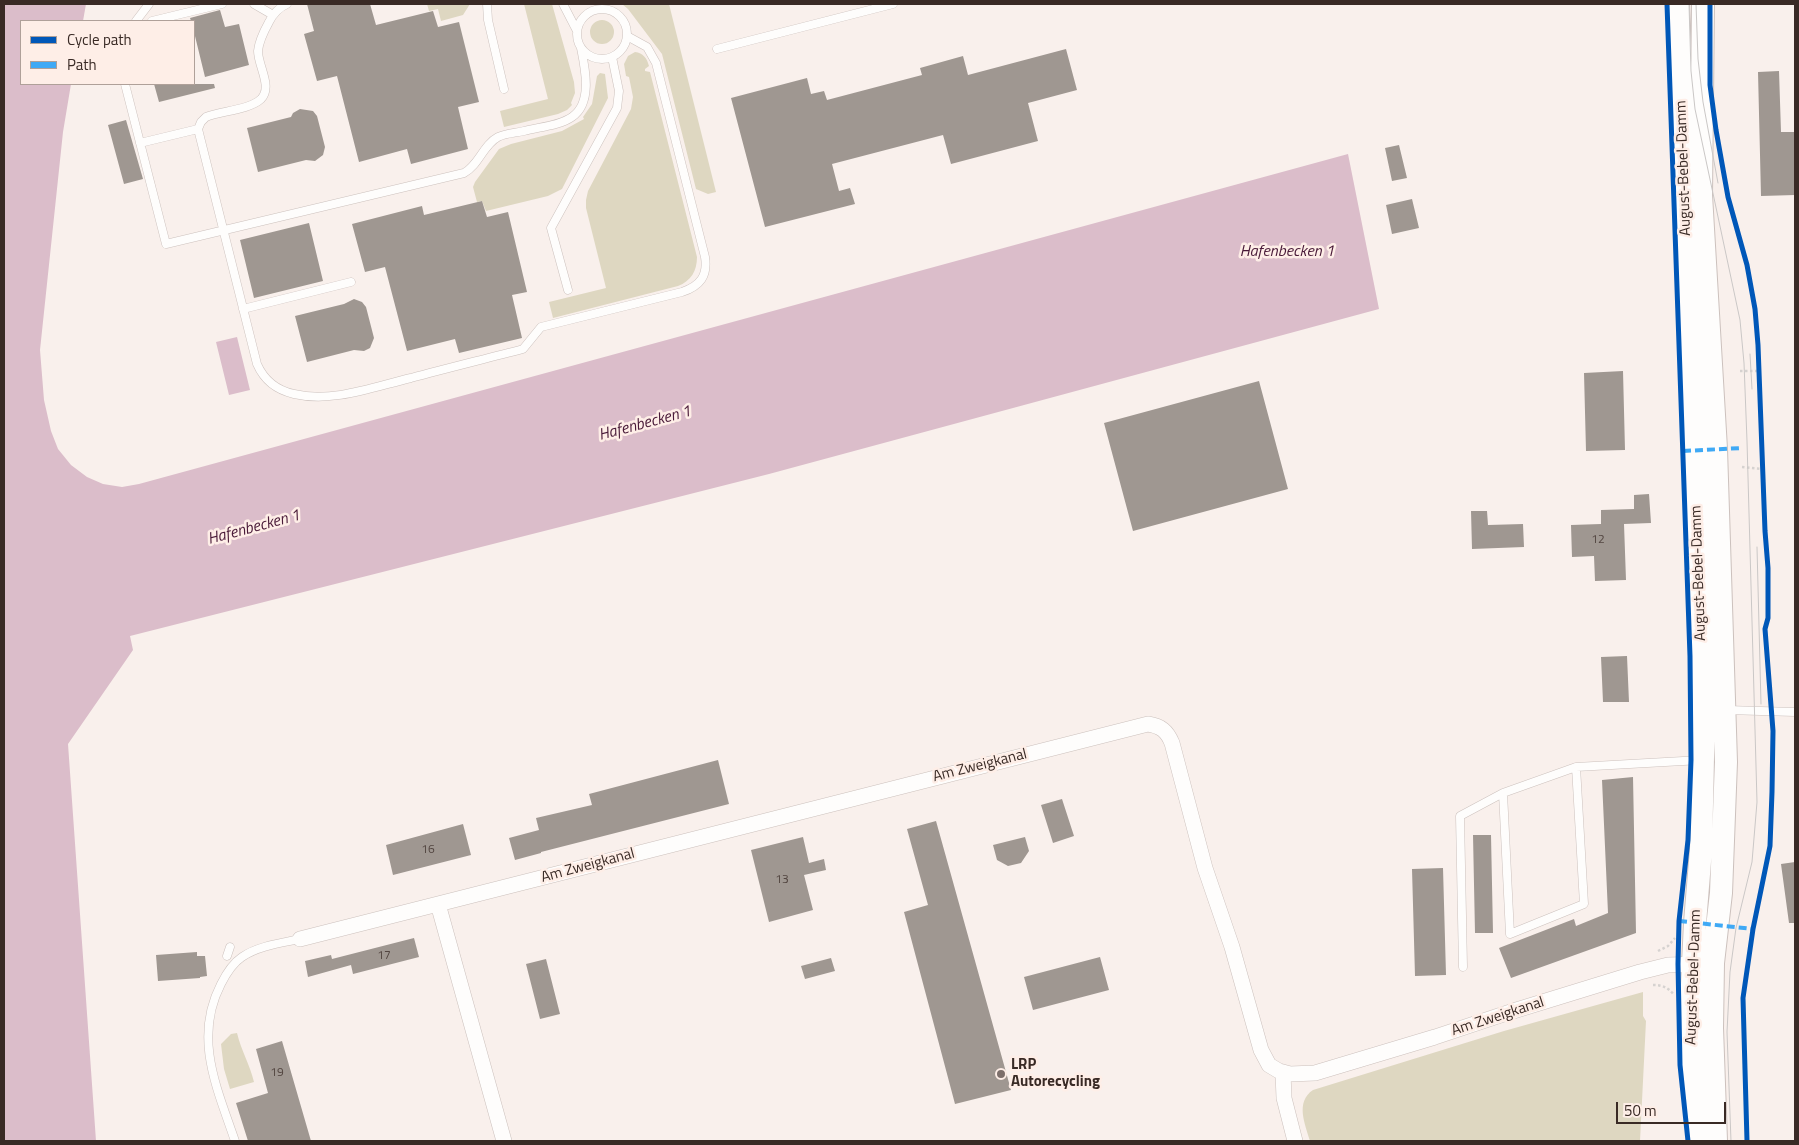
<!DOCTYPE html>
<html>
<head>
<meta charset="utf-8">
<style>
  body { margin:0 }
  #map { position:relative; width:1799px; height:1145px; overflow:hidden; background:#f9f0ec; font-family:"Titillium Web",sans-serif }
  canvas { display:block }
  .frame { position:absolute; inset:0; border:5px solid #392a25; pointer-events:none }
  .legend { position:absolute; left:20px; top:20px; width:175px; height:65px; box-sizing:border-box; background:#feeee7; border:1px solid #afa099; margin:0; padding:6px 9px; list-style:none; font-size:15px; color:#392a25 }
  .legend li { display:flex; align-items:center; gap:10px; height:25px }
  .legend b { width:25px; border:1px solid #afa099 }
  .scale { position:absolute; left:1616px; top:1102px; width:110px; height:22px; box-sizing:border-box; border:2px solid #392a25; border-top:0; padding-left:6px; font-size:15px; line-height:18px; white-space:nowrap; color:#392a25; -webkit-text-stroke:4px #feeee7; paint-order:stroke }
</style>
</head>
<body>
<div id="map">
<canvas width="1799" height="1145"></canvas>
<div class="frame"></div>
<ul class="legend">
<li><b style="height:6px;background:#0057b8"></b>Cycle path</li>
<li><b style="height:6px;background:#3fa9f5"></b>Path</li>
</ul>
<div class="scale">50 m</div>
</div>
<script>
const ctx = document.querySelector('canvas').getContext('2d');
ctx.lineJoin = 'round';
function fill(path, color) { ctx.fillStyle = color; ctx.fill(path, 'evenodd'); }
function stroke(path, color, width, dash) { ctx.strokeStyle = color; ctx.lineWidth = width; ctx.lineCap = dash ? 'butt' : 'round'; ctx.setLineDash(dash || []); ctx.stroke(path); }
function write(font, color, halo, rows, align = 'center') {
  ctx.font = font + ' "Titillium Web",sans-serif'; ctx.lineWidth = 5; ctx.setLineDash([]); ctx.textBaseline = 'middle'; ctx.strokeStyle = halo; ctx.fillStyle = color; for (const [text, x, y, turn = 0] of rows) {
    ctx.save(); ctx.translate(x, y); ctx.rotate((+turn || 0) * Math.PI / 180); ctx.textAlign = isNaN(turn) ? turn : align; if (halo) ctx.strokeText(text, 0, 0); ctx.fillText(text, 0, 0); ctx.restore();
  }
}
const green = new Path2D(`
  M427,4H470L463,15L441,21L438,9L429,11Z
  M524,4H552L574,82L575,93L571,103L572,105L567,110L558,114L504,127L500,111L548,99Z
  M622,4H669L716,192L708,194L696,189L662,54L628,9Z
  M590 32a12 12 0 1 1 24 0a12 12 0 1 1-24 0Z
  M635,52C643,53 647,58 649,66L645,69V71L650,72L697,257C697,271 691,281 678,286L553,318L549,302L606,288L586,208V200L588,191L631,109L633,97L629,77L626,76L624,64L628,56Z
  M600,73L605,74L608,98L562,189L548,196L486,211L482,201L477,202L473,187L475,182L499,149L511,144L562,131L584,119L583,117L592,104L597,76Z
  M1643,992V1016L1646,1021L1640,1141H1310C1305,1124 1295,1102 1313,1090L1504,1031Z
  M237,1033C241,1050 250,1065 254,1082L230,1089L224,1069L221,1044L231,1034Z`);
const water = new Path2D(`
  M4,4H86L83,21H21V84H71L63,132L40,350L44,400L51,431L58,449L71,465L87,477L103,484L122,487L139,484L1348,154L1379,309L769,474L130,636L133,650L68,744L96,1141H4Z
  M237,337L250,390L229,395L216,342Z`);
const building = new Path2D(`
  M307,4H370L376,25L433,11L438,27L459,22L479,102L458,107L468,149L411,164L407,149L359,162L337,76L317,81L304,34L314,31Z
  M220,10L225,27L239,24L249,65L205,77L194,32V21H191L190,18Z
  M1066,49L1077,90L1028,103L1038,141L951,164L943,135L832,164L839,191L850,188L855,204L765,227L731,98L807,78L811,94L824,91L827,100L922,75L920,68L963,56L968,75Z
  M1779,71L1781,132H1795V195L1761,196L1758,72Z
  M154,84H214L215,88L159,102Z
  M300,109L313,111L317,116L325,147L323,155L315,161L306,160L258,172L247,128L291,117L293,113Z
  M126,120L143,179L124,184L108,125Z
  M1399,145L1407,178L1392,181L1385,148Z
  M1412,199L1419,228L1392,234L1386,205Z
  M482,201L487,217L508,212L527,292L512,295L522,338L459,353L455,339L407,351L385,267L365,272L352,224L422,206L424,215Z
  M309,223L323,281L254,298L240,240Z
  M354,299L362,302L366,307L374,338L370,348L364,351L354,350L307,362L295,316L344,304Z
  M1623,371L1625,450L1586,451L1584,373Z
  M1259,381L1288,489L1133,531L1104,423Z
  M1649,494L1651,523L1624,524L1626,580L1595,581L1594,556L1572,557L1571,525L1601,524V510L1634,509V495Z
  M1471,511H1487L1488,525L1523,524L1524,547L1472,549Z
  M1627,656L1629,702H1603L1601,657Z
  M718,760L729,804L541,852V853L515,860L509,838L539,830L536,818L592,805L589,794Z
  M1633,777L1636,933L1511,978L1499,948L1574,919L1576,926L1608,913L1602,780Z
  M1062,799L1074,836L1053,843L1041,805Z
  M936,821L1011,1090L955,1104L904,912L928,905L907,829Z
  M463,824L471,855L393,875L386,845Z
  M1473,835H1491L1493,933H1475Z
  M803,837L809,863L824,859L826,870L804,875L813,910L769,922L751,850Z
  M1025,837L1029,851L1021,863L1008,866L997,860L993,845Z
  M1795,862V923H1789L1781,864Z
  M1443,868L1446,975L1415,976L1412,869Z
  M414,938L419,957L353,974L351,965L308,977L305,961L331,955L332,959Z
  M197,952V956H205L207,976L200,977V978L158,981L156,955Z
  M1100,957L1109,990L1033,1010L1024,977Z
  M831,958L835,971L805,979L801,966Z
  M546,959L560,1014L540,1019L526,964Z
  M282,1041L311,1141H248L236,1103L268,1093L256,1049Z`);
const path = new Path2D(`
  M1740,371H1760
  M1742,467L1763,469
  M1658,951L1668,946L1675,938
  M1653,985C1662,985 1668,987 1674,995`);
const lane = new Path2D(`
  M254,4L273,15
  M287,4C278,8 273,14 269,22C264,31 259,41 258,51C258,66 273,87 261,99C249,110 221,111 206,117L201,122L198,129L257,364C264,380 276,390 294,394C333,403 373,387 411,378C448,368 485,359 523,349L541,327L682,292C700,286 708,276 705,257L656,63L647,47L627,36
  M487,4L488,20L504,89
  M563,4L577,31
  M577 34a25 25 0 1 1 50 0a25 25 0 1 1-50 0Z
  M136,21L149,4
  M152,21L222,4
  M717,49L893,4
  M125,84L166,244L464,173C479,165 483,145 498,137C506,133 516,133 524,131C539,127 559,126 572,117C593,103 585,68 581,48
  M140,143L198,129
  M568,290L551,228L617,108L619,91L612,57
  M243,309L351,282
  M1726,710L1795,712
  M1576,767L1503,793L1510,934L1584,904L1576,767L1701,760
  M227,956L230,947
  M1463,967L1460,816L1503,793
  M235,1141C217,1088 193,1038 221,984C226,974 233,963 242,957C258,946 281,943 300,939`);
const street = new Path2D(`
  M438,904L504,1141
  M300,939L1148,724C1161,726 1167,731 1172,743L1205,868L1232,947L1261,1050L1269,1065L1279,1071L1290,1074L1315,1073L1435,1037L1510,1012L1640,972L1668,965L1702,964
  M1283,1073L1284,1098L1295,1141`);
const secondary = new Path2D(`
  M1678,4L1704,710L1701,849L1695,923L1691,1005L1693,1075L1700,1141
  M1703,4L1701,195L1716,449L1726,762L1721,893L1713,963L1712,1028L1716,1141`);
const tram = new Path2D(`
  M1689,4L1691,71L1695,109L1740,320L1744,363L1747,441L1757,802L1752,862L1736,928L1730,972L1727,1032L1731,1141
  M1696,4L1698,59L1703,102L1718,183
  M1750,354L1752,389
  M1757,547L1761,704`);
const quiet = new Path2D(`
  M1683,451L1742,448
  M1679,921L1753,929`);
const cycleway = new Path2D(`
  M1667,4L1690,656L1691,760L1688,840L1679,921L1678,964L1680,1065L1688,1141
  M1710,4V85L1716,130L1728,197L1747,265L1755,309L1758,345L1765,531L1768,568V618L1765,629L1773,731L1772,792L1770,846L1753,929L1743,998L1747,1141`);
const markers = [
  [1001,1074,5,"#7c6f6b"]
];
const numberNames = [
  ["12",1598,540],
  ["16",428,850],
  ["13",782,880],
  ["17",384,956],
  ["19",277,1073]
];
const streetNames = [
  ["August-Bebel-Damm",1684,168,-92],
  ["August-Bebel-Damm",1699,573,-92],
  ["Am Zweigkanal",980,766,-14],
  ["Am Zweigkanal",588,866,-15],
  ["August-Bebel-Damm",1694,977,-88],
  ["Am Zweigkanal",1498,1017,-18]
];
const poiNames = [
  ["LRP",1011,1065],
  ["Autorecycling",1011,1082]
];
const waterNames = [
  ["Hafenbecken 1",1287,252],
  ["Hafenbecken 1",645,424,-15],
  ["Hafenbecken 1",254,528,-15]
];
fill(green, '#ded7c1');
fill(water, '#dbbdca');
fill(building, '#9f9791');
stroke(lane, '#ccc1bd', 9);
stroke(street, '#ccc1bd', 16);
stroke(secondary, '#ccc1bd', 24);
stroke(path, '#d6d2d0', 2.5, [2.5, 2.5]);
stroke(lane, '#fefdfc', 8);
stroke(street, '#fefdfc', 15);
stroke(secondary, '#fefdfc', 22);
stroke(tram, '#cac7c6', 1);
stroke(quiet, '#3fa9f5', 4, [8, 4]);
stroke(cycleway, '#0057b8', 5);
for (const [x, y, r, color] of markers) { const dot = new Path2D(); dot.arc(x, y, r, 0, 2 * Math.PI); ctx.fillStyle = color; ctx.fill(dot); stroke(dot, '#feeee7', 2); }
write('12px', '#524540', null, numberNames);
write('15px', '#392a25', '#feeee7', streetNames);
write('bold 15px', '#392a25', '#feeee7', poiNames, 'left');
write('italic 16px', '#491a38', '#feeee7', waterNames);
</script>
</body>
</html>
